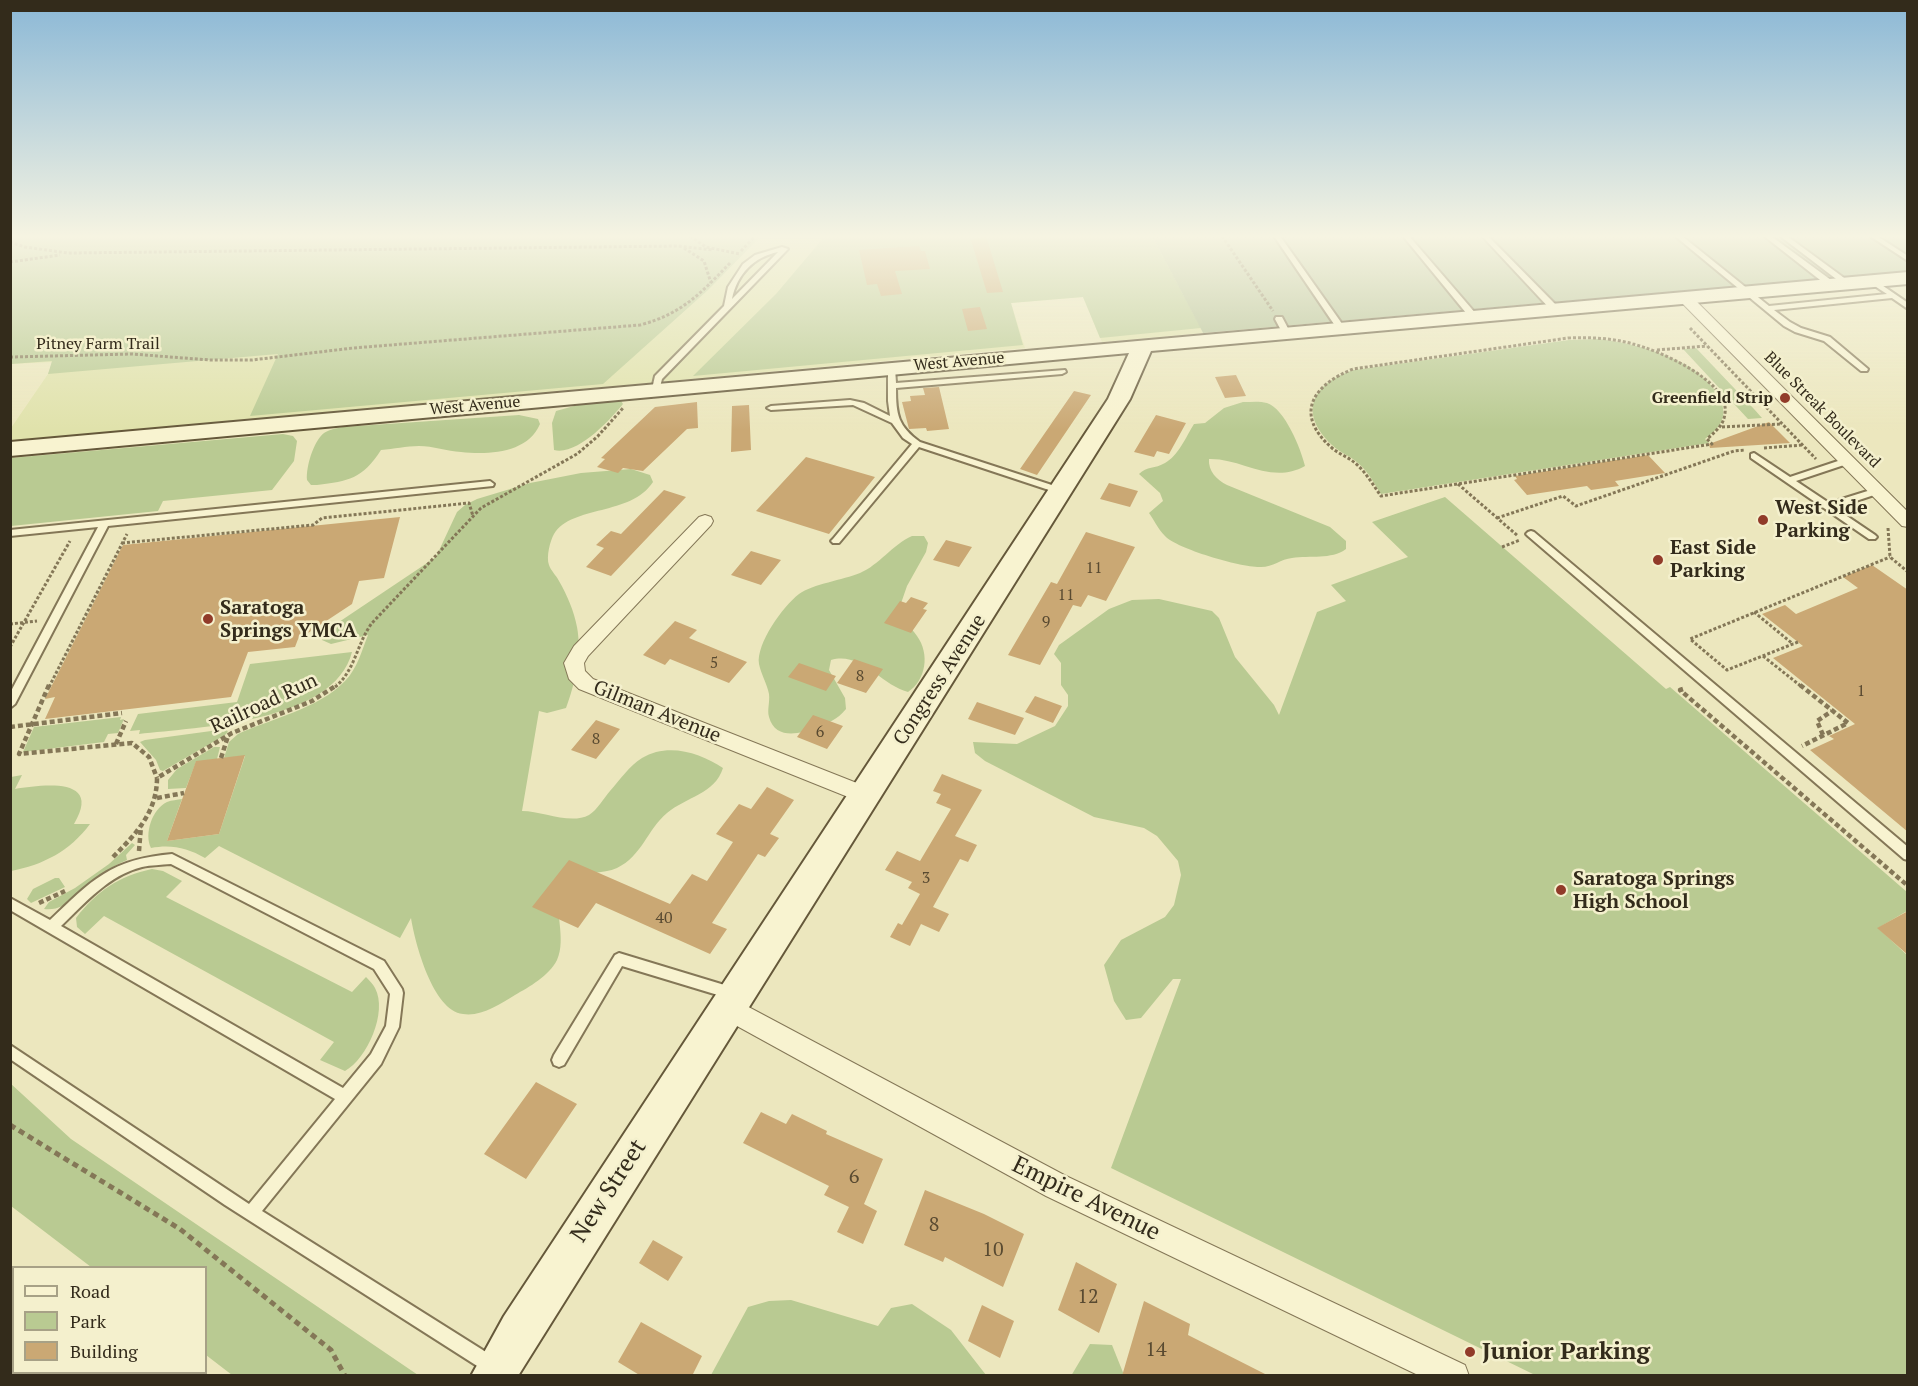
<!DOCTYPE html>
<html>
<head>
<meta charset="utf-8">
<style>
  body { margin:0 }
  #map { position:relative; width:1918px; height:1386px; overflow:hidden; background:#ece7be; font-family:"PT Serif",serif }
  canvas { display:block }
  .frame { position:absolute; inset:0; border:12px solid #332b1b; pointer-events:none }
  .legend { position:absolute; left:12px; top:1266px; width:195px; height:108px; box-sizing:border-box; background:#f4f0cd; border:2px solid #a7a186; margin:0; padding:8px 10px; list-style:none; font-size:18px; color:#332b1b }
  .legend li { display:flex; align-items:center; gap:12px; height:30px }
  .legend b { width:30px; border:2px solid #a7a186 }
</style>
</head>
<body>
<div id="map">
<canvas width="1918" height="1386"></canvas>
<div class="frame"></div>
<ul class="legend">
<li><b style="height:8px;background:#f8f3d0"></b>Road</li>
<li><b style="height:16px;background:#b9ca92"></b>Park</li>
<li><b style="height:16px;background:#caa874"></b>Building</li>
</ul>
</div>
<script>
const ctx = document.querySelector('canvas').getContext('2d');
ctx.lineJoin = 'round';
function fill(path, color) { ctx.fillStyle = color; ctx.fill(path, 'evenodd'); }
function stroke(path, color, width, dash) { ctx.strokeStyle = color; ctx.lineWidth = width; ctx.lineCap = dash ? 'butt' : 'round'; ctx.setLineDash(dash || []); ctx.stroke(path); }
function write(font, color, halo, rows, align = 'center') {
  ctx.font = font + ' "PT Serif",serif'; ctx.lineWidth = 5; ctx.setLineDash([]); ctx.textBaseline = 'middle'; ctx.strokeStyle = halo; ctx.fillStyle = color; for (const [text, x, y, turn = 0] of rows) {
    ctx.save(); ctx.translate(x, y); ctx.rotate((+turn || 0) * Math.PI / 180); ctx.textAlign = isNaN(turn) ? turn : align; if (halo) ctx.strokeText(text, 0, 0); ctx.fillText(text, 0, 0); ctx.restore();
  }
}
const farmland = new Path2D(`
  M11,236H1152L1203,333L1102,342L1083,297L1011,303L1025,348L11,442V428L48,374L53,362L11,364Z`);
const green = new Path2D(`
  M11,236H761L708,290L603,384L250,416L278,354L48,374L52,361L11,364Z
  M825,236H1152L1201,328L1100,338L1083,297L1011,303L1023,345L693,376L776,294Z
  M1598,339C1636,343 1708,361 1722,404C1727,420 1717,430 1705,439L1709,443L1381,494C1375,485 1368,471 1359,464C1351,456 1340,453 1332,445C1297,412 1313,383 1354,370L1569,340Z
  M1696,348L1754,409L1762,418L1748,419L1683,349Z
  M620,399L623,404C610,420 577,456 554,450L552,423L556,411L585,403Z
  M1243,402C1251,402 1260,401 1267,403C1285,409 1301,449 1305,466C1271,485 1242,458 1209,459C1208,471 1217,480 1227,485L1330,527L1346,541V549C1331,560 1310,555 1292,558C1281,559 1273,567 1261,567C1243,568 1177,549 1165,536C1158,529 1154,520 1149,513L1163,501L1160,493L1139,474C1147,466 1155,469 1165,463C1178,456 1186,437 1194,424L1205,423L1224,408Z
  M519,415L538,419L540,424C528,453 489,455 461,452C447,451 433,446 419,446C406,446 394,449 381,450C362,479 349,481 317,485H311L307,480C306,467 313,442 324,433C328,430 337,428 343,427Z
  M283,434L293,436L297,441L294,461L272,490L163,501L158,511L11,526V458Z
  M631,469L650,475L653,482C631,516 572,505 554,534C550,541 546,557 549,565C551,571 556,575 559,581C567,595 574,611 577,627C582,654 575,684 566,708L547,713L539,711L522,811C543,811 570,825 589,815C597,810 604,798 610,791C620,780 629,766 642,758C668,742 701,753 723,768C715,794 686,797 667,813C647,830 642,856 617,868C604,874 582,873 566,874C564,878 561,882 560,886C553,908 567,938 557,960C549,976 529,987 515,995C500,1004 481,1017 463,1014C433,1011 415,943 411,918L400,938L219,846L205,858C188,848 171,844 151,848C144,834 152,809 167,802C172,800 177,800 182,799L167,841L219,834L245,756L224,758L229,742L238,734C273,718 318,709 345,681C357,669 362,650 368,635L331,644L322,640L327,630L436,557L457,512L465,505L477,499L530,483L581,473Z
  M1445,497L1666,689L1670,687L1907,892V911L1878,928L1907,955V1375H1535L1111,1168L1181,979H1173L1141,1018L1126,1020L1114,1001L1104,965L1121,940L1165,917L1174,905L1181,875L1178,861L1157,836L1144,828L1094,817L985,761L975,753L973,742L1017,744L1055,726L1068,706V695L1061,685V663L1054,654L1059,645L1109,609L1132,600L1159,599L1212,611L1219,618L1235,657L1274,705L1279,715L1317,612L1346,601L1331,585L1408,557L1372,522Z
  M912,536H924L928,543L926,552L907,586L898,612C903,621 911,627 917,636C930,654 926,680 908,692C881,685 861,651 831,660L829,670L845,698L846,709C837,720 828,723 815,728C800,734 775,740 769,717C767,710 770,702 769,694C767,684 761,674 759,664C756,644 783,606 799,594C813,584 843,580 860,573C879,565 892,545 912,536Z
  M352,652C334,723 197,727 139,734L140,730L130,731L138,714L237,702L250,664Z
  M121,717L120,720L124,719L118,733L108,734L104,742L23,752L34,727Z
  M226,729L228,732L225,735L163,771L160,770L156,760L140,742L145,740Z
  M214,747H220L217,759L196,762L186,788L168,789V780L177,769Z
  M22,775L15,789C42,785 103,776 74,824H90C70,851 43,865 11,871V777Z
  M132,843L135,845L126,855L127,860C118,864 107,870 98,876C82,890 67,912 44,909L49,902L75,888L109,864Z
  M152,869L163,871L182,881L166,897L352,992L366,977C369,980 373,984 375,988C388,1012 367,1059 345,1071L320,1060L334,1042L104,916L85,934L77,927L76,918C97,891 119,876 152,869Z
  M55,878H59L65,887L31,903L27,899L33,889Z
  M10,1083L71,1139L418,1375H232L206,1355V1268L91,1267L11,1206Z
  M791,1300L878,1326L891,1308L912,1304L951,1330L986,1375H711L748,1307L769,1301Z
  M1090,1344L1112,1345L1124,1375L1071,1376Z`);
const cemetery = new Path2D(`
  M1152,236H1907L1908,271L1203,333Z`);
const building = new Path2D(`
  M986,236L1003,292L987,293L971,240Z
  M919,246L921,251H925L930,269L895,271L902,294L881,296L877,284L867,285L859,250Z
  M980,307L987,329L968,331L962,309Z
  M1236,375L1246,396L1225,398L1215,377Z
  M939,387L949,429L927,431L926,428L909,429L902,402L911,401L910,396L925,395L923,388Z
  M1074,391L1091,395L1037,475L1020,469Z
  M697,402L698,428L687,429L643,471L623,468L618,473L597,467L605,459L601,458L655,407Z
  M749,405L751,450L731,452L732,406Z
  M1156,415L1186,423L1169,454L1157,451L1154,457L1134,452Z
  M1769,422L1790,443L1710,448L1709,444Z
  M1648,455L1665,473L1615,481L1619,486L1591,490L1587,486L1527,495L1514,480L1517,479L1515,476Z
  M806,457L875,477L829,534L756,511Z
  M1109,483L1138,491L1130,507L1100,499Z
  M664,490L686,497L611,576L586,567L604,548L596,545L611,531L621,534Z
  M400,517L384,578L359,581L352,604L308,633L300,634L295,647L248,652L231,697L45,719L55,697L45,699L123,545Z
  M1086,532L1135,547L1106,601L1088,595L1081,607L1073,605L1040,665L1008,655L1051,582L1057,584Z
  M946,540L972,547L959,567L933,560Z
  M751,551L781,560L761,585L731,575Z
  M1872,565L1908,590V832L1810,750L1834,739L1829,736L1855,724L1773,658L1803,646L1762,614L1785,605L1796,614L1858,588L1843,577Z
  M911,597L928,603L923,609L927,610L911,633L884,623L900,601L906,603Z
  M675,621L697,630L689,638L747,662L729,683L670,659L665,665L643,655Z
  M854,659L883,669L866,693L837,683Z
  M799,663L836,676L826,691L788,677Z
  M1035,696L1062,706L1053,723L1025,712Z
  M977,702L1024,718L1015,735L968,719Z
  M813,715L843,726L827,749L797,737Z
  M596,720L620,729L596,759L571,750Z
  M245,755L219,834L167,841L196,761Z
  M942,774L982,790L955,836L977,845L968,862L960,859L933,907L949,914L939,932L921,924L910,946L890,937L898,923L902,925L920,894L908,888L912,882L885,870L897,851L920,861L951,809L936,803L941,794L933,791Z
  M767,787L794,800L770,834L779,838L765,857L758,854L712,923L727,929L710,954L596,903L578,928L532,907L569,860L670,904L692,874L707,881L733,842L716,834L739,804L751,809Z
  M1908,911V955L1877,928Z
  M536,1082L577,1104L526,1179L484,1154Z
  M761,1112L786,1124L792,1114L827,1131L826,1134L883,1159L864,1204L877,1211L863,1244L837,1232L849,1207L824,1195L829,1186L743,1143Z
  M925,1190L984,1214L1024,1234L1003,1287L945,1257L943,1262L904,1245Z
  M653,1240L683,1257L668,1281L639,1263Z
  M1076,1262L1117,1284L1099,1333L1058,1310Z
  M1144,1301L1190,1324L1188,1335L1269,1376H1122Z
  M982,1305L1014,1321L1000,1358L968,1341Z
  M641,1322L702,1356L692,1376H641L618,1362Z`);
const pathFar2 = new Path2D(`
  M690,236L706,247L740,254
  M1222,236L1273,311
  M10,242L25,247L68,253L678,246L713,250
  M684,248L704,261L711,283
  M741,251L755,236
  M10,262L60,255
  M1690,328L1816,459
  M1568,338C1590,337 1612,338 1633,344C1658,350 1730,381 1725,413C1724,425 1716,431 1707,439L1712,444L1381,496C1373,485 1366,472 1355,463C1348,457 1339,454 1332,448C1293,414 1313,385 1353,369Z
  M1657,350L1707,346
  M10,357L132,354L210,360H252L353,348L640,325C682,314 701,293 730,263
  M1722,427L1782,424
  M1764,448L1802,445
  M1458,484L1518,536
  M1497,518L1563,496L1576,506L1734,451L1745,450
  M1888,528L1890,557L1908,572
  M122,543L313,525L322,518L469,503L473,516
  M1502,547L1520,540
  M1754,612L1793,644
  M10,624L37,621
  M1798,642L1727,670L1690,639L1890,557
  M10,647L70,541
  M1763,656L1802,687
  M49,687L127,534
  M335,687C355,671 357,643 372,623L481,508L577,454L598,436L623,408`);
const pathFar1 = new Path2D(`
  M49,685L19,754L132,743L149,757L157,778
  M1800,685L1848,723L1802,746
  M1683,689L1680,690L1908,886
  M10,727L122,713
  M1823,735L1817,721L1832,711
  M116,744L126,721
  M221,758L228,736
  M157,798L184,793
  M139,851L141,826
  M113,857C136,834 157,812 157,778L232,733L312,701L337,685
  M39,903L65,891`);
const path = new Path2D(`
  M10,1125L180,1229L331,1350L345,1376`);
const lane = new Path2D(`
  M1274,236H1280L1345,328L1344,330H1338Z
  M1403,236H1409L1477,315V319H1471Z
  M1482,236H1488L1558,307V311H1552Z
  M1675,236H1682L1769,306L1887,294L1870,283V279H1873L1908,303V309L1892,298L1774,310L1790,322L1801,328L1830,337L1868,369L1867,371H1861L1824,341L1795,332L1784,326Z
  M1764,236H1771L1835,283V287H1829Z
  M1780,236H1787L1851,283L1844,285Z
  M1870,236H1877L1908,256V261Z
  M782,247L788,249L662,379L659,391H653L652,389L655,376L724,306L728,287L743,264L755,255ZM778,252L732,299C737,274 754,257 778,252Z
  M1276,317H1282L1291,334L1290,336H1284L1275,319Z
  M888,366H891L895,368L896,383L1065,370L1066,372L1062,374L896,388C896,415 898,426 920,442L1064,489V493H1058L919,447L839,543H833L831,541L833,539L912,444L903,438L892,423L853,405L771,410L767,408L771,406L850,400L864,403L890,416L888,401Z
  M1754,453L1790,477L1844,459H1850V463L1796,481L1829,503L1874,489H1880V493L1835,508L1875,535L1877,537L1875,539H1869L1751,458V454Z
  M490,481L494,484L493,486L108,526L15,704L10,708V693L98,527L10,536V530Z
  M1531,531L1534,532L1908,847V860L1904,859L1528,536L1526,534L1528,532Z
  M172,854L384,961L402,989L403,993L399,1027L381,1064L262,1211L497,1359L499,1365L497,1371L491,1373L485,1371L225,1205L10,1059V1045L249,1204L335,1099L10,910V898L50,920C92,880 111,859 172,854ZM171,864L374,969L390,994L386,1026L371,1054L343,1088L61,926C85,903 109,875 142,867C151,865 161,865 171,864Z
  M619,953L731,987L736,989L737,993L736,997L731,999L622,966L564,1065L559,1067L554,1065L552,1060L554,1055L615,955Z
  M39,1372H57L56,1376H38Z
  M170,1372H189L190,1376H171Z`);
const street = new Path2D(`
  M1685,294L1690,295L1908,512V527L1902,526L1680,301L1678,298Z
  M705,515L711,517L713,521L711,525L588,656L584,663L585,671L593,679L872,789L876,795L872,801L865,804L858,801L579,689L569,679L564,663L574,646L699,517Z
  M726,995L1066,1176L1465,1365L1469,1376H1420L1046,1196L717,1015L714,1007L717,999Z`);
const secondary = new Path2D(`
  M1908,272V284L1151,351L1130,399L518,1376H471L504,1316L1108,399L1129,353L10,456V442Z`);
const markers = [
  [1785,398,6,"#913b29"],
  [1763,520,6,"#913b29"],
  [1658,560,6,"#913b29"],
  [208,619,6,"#913b29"],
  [1561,890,6,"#913b29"],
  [1470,1352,6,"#913b29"]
];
const farStreetnames = [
  ["Pitney Farm Trail",98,344],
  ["West Avenue",959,362,-5],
  ["West Avenue",475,406,-5],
  ["Blue Streak Boulevard",1822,410,45]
];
const farPoinames = [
  ["Greenfield Strip",1773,398]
];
const numberNames = [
  ["11",1094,568],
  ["11",1066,595],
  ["9",1046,622],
  ["5",714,663],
  ["8",860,676],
  ["1",1861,691],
  ["6",820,732],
  ["8",596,739],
  ["3",926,878],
  ["40",664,918]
];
const poiNames = [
  ["West Side",1775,508],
  ["Parking",1775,531],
  ["East Side",1670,548],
  ["Parking",1670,571],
  ["Saratoga",220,608],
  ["Springs YMCA",220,631],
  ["Saratoga Springs",1573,879],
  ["High School",1573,902]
];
const streetNames = [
  ["Congress Avenue",940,680,-57],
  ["Railroad Run",264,704,-25],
  ["Gilman Avenue",657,712,22]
];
const nearNumbernames = [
  ["6",854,1177],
  ["8",934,1225],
  ["10",993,1250],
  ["12",1088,1297],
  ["14",1156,1350]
];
const nearStreetnames = [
  ["New Street",609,1191,-57],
  ["Empire Avenue",1086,1199,26]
];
const nearPoinames = [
  ["Junior Parking",1482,1352]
];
fill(farmland, '#e0e2ab');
fill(green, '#b9ca92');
fill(cemetery, '#b0be92');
fill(building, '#caa874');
stroke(lane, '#847757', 4);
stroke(street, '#847757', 2);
stroke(secondary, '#65583a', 4);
stroke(pathFar2, '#847757', 3, [3, 2]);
stroke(pathFar1, '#847757', 4.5, [5, 3]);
stroke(path, '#847757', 5, [6, 4.5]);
fill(lane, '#f8f3d0');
fill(street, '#f8f3d0');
fill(secondary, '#f8f3d0');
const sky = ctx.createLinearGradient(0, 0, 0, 430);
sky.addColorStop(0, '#8bb8d6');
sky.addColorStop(0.55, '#f6f4e2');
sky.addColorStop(1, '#f6f4e200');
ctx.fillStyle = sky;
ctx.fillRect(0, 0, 1918, 430);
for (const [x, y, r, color] of markers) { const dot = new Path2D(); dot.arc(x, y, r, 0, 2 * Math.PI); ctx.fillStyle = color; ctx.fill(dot); stroke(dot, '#f4f0cd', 2); }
write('16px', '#332b1b', '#f4f0cd', farStreetnames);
write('bold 16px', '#332b1b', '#f4f0cd', farPoinames, 'right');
write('16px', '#594a31', null, numberNames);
write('bold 20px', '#332b1b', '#f4f0cd', poiNames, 'left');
write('20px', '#332b1b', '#f4f0cd', streetNames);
write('20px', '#594a31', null, nearNumbernames);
write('24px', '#332b1b', '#f4f0cd', nearStreetnames);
write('bold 24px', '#332b1b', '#f4f0cd', nearPoinames, 'left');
</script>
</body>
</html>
